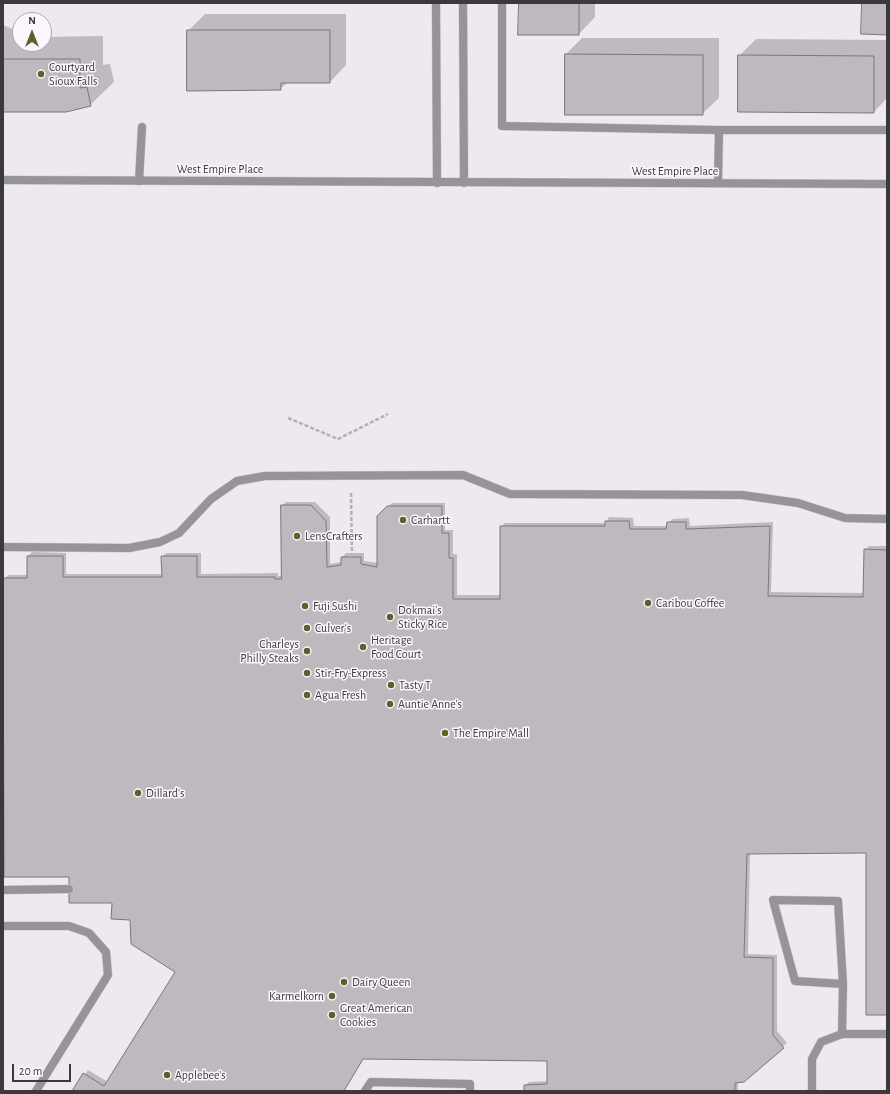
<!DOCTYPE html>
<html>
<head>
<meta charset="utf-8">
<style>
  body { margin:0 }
  #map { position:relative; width:890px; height:1094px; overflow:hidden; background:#eee9ef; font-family:"Alegreya Sans",sans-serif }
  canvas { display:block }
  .frame { position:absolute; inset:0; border:4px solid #3a393b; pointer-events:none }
  .north { position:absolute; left:12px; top:12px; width:40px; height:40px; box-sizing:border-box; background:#fbf7fc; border:1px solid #aeabaf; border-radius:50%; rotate:0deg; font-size:11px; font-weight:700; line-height:16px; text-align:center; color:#3a393b }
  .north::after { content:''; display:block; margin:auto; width:14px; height:18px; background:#5d602d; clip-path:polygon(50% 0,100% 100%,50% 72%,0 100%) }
  .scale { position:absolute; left:12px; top:1064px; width:59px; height:18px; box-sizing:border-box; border:2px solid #3a393b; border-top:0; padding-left:5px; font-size:12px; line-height:14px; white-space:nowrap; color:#3a393b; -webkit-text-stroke:3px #fbf7fc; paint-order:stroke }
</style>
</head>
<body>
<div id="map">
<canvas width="890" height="1094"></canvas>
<div class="frame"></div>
<div class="north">N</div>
<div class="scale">20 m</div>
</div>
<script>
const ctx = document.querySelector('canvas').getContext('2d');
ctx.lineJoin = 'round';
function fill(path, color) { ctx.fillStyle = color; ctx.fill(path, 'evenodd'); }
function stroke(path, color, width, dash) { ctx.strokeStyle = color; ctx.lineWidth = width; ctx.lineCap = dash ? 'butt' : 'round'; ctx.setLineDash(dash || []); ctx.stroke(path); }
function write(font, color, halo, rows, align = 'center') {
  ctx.font = font + ' "Alegreya Sans",sans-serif'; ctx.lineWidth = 3; ctx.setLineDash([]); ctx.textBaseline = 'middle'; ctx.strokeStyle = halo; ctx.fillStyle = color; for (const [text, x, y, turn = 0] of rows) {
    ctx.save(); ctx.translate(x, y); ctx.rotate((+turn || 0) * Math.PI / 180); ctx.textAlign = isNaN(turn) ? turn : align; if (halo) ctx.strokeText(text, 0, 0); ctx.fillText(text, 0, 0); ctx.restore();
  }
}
const shadow = new Path2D(`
  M520,3H595V17L579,34Z
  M205,14H346V65L330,82H288L280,89L188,31Z
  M3,25L20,32V44H44V37L103,36V65L110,64L114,82L90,105L3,111Z
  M582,38H719V98L702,114L566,54Z
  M756,39L887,40V98L874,112L739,56Z
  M286,502H315L330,517V564L342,562V557L346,553H364V561L378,563V516L392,503H445V530H453V554H457V595H501V527L505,523H606L609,517L633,518L634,526H667L672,519L689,518L690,526L773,522L771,592L864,593L865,550L869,546H887V1014L867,852L750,853L748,954L777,955V1031L787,1043L738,1082V1091H525V1086L529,1082L548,1081V1060L364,1058L344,1091H74L88,1070L108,1082L176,972L131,919L113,902L70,876L4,579L8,575H28V556L32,552L66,553V574H162V557L166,553H201V574L278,573V576H282V506Z`);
const building = new Path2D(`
  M519,3H579V35H518Z
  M862,3H887V35L861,34Z
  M187,30H330V83H281V90L187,91Z
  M565,54L703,55V115H565Z
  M738,55L874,56V113L738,112Z
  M3,59H80V88L87,87L91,106L66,112H3Z
  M281,505H311L326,521L327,567L341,565V557H361V564L377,567V516L387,506H442V533H449V558H453V599H500V526H605V521H629L630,529H666L667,522H686V529L770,526L768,596L863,597L864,549L887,550V1015H866V853L747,854L744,957L773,958V1035L784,1048L744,1082L735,1083V1091H524V1085L547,1084V1061L363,1059L344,1091H72L83,1073L104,1086L175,972L131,944L130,920L111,919L112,903H69V877H4L3,578H27V556H63V577H162L161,556H197V577H275V579H281Z`);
const path = new Path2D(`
  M288,418L338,439L388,414
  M351,493L352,557`);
const lane = new Path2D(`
  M502,3V126L719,130
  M139,181L142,127
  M718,183L719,130H887
  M3,547L129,548L160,542L179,533L211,499L237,481L265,476L463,475L510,494L742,495L798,503L845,518L887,519
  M3,890L69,889
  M3,926H69L89,933L106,952L108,975L36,1091
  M842,1034L843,984L838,901L773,900L795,981L843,984
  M365,1091L371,1082L470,1084V1091
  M812,1091V1059L821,1042L842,1034H887`);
const street = new Path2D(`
  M436,3L437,183
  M463,3L464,183
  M3,180L887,184`);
const markers = [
  [41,74,4,"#5d602d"],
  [403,520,4,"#5d602d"],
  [297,536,4,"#5d602d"],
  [648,603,4,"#5d602d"],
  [305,606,4,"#5d602d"],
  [390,617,4,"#5d602d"],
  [307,628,4,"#5d602d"],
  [363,647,4,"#5d602d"],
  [307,651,4,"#5d602d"],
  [307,673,4,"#5d602d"],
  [391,685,4,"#5d602d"],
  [307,695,4,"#5d602d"],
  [390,704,4,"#5d602d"],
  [445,733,4,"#5d602d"],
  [138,793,4,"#5d602d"],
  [344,982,4,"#5d602d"],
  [332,996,4,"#5d602d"],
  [332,1015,4,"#5d602d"],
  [167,1075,4,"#5d602d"]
];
const poiNames = [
  ["Courtyard",49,67],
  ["Sioux Falls",49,81],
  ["Carhartt",411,520],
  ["LensCrafters",305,536],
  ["Caribou Coffee",656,603],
  ["Fuji Sushi",313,606],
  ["Dokmai's",398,610],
  ["Sticky Rice",398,624],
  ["Culver's",315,628],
  ["Heritage",371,640],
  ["Food Court",371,654],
  ["Charleys",299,644,"right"],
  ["Philly Steaks",299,658,"right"],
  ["Stir-Fry-Express",315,673],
  ["Tasty T",399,685],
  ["Agua Fresh",315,695],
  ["Auntie Anne's",398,704],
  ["The Empire Mall",453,733],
  ["Dillard's",146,793],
  ["Dairy Queen",352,982],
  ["Karmelkorn",324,996,"right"],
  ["Great American",340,1008],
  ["Cookies",340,1022],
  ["Applebee's",175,1075]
];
const streetNames = [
  ["West Empire Place",220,169],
  ["West Empire Place",675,171]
];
fill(shadow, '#0003');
fill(building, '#beb9bf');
stroke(building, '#7a767b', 1);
stroke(lane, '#cac6cb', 9);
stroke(street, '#cac6cb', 9);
stroke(path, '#b4b0b5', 2.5, [4, 2]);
stroke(lane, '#969496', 8);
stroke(street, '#969496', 8);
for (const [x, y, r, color] of markers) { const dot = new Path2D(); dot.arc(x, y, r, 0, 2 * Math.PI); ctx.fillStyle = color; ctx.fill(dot); stroke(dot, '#fbf7fc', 1.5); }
write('12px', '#3a393b', '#fbf7fc', poiNames, 'left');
write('12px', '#3a393b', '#fbf7fc', streetNames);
</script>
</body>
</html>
